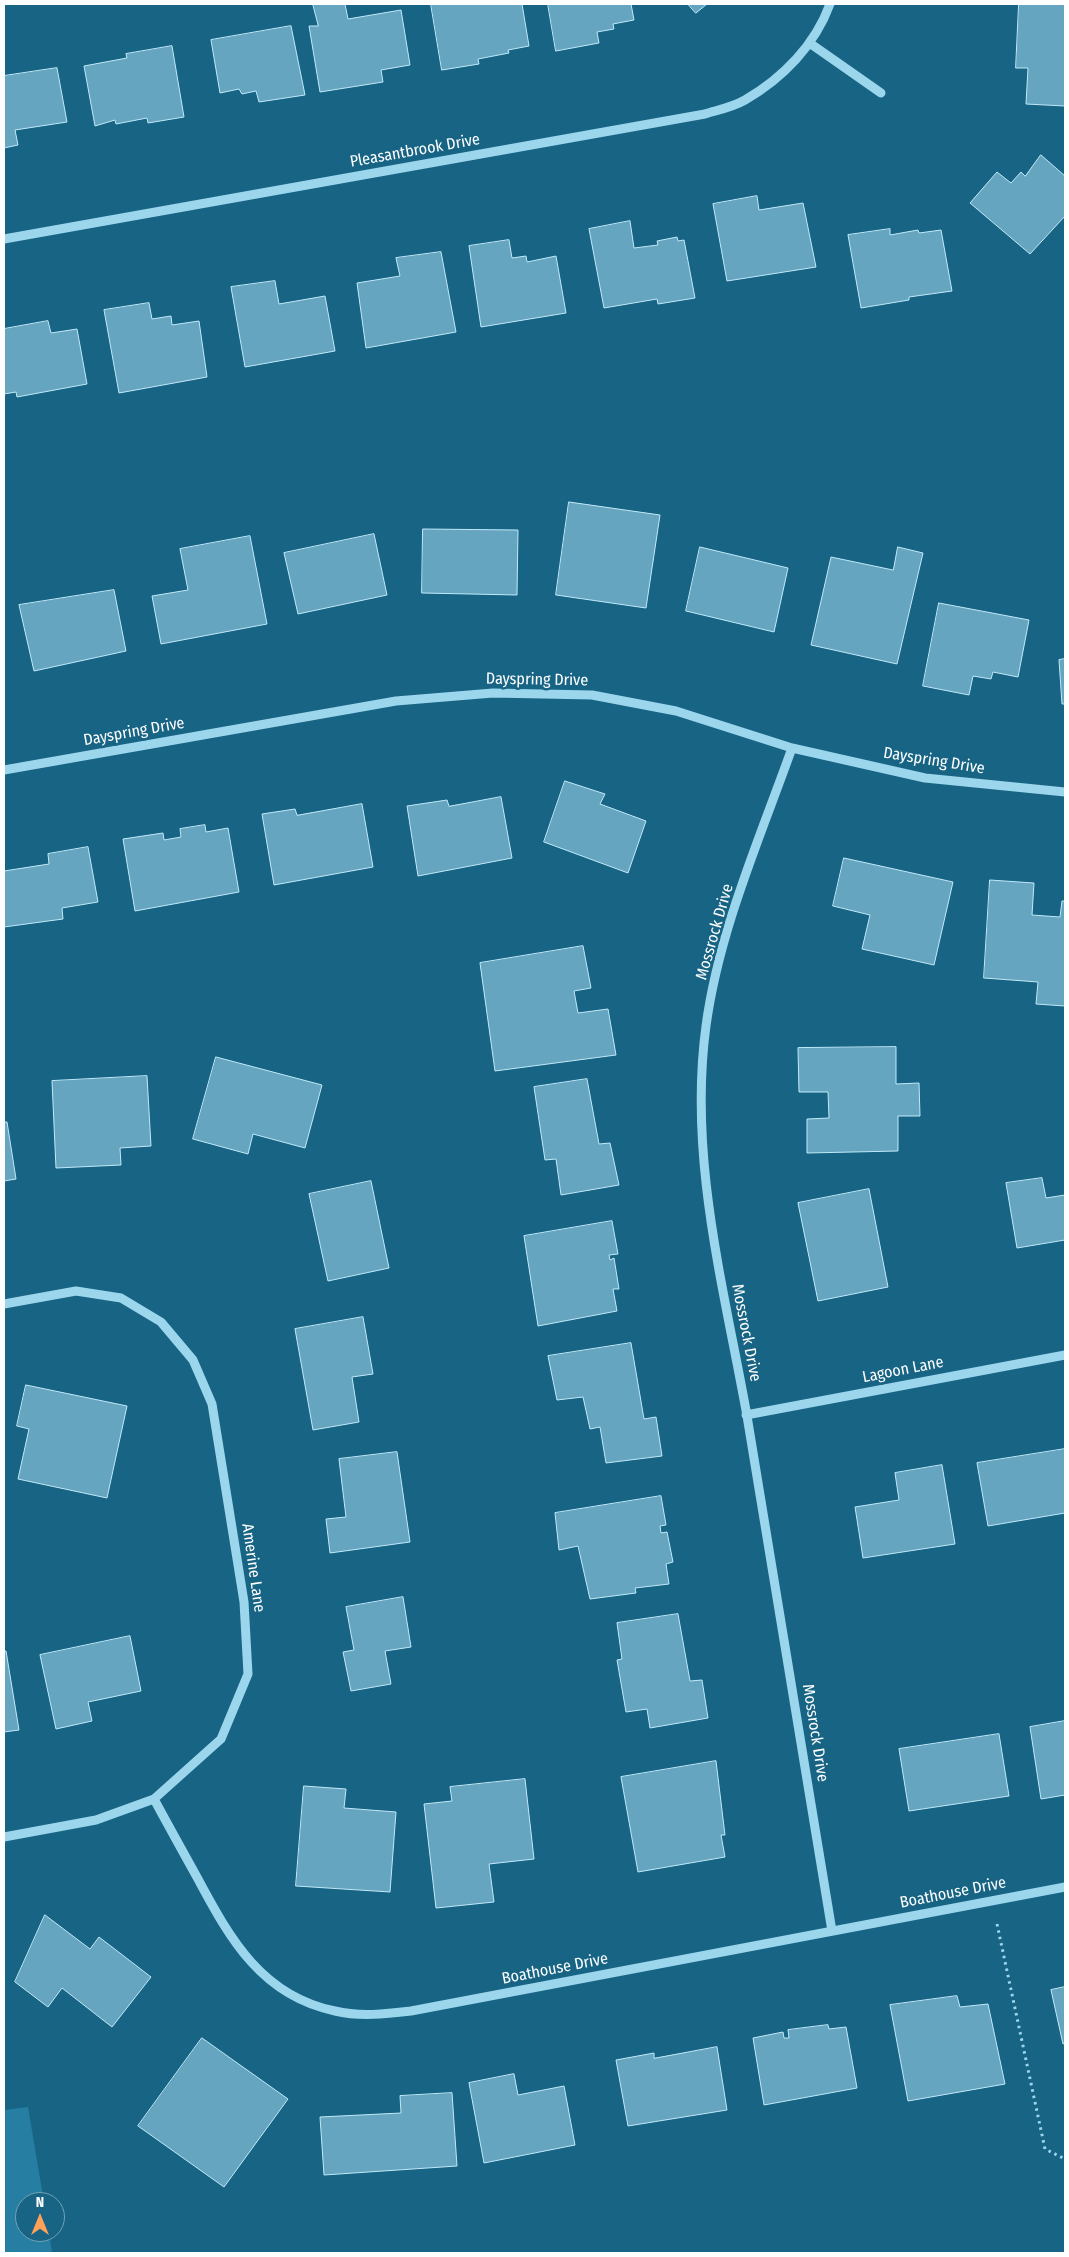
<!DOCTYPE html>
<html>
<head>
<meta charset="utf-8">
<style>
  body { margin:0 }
  #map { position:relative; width:1069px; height:2257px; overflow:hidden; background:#176484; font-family:"Fira Sans Condensed",sans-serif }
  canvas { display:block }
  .frame { position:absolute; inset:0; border:5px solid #fff; pointer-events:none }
  .north { position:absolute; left:15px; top:2192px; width:50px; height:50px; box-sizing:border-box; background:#176484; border:1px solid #74a2b5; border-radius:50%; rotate:0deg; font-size:14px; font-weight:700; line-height:20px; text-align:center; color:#fff }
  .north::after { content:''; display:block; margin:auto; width:18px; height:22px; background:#ffa257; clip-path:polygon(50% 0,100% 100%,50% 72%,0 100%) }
</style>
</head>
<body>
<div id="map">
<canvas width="1069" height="2257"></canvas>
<div class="frame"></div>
<div class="north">N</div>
</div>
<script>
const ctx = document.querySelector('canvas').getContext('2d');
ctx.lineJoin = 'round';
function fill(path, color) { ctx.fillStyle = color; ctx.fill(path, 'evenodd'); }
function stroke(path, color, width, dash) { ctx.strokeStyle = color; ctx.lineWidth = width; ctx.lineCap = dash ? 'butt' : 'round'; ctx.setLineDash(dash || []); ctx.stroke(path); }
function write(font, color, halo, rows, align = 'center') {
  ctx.font = font + ' "Fira Sans Condensed",sans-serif'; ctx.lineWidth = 5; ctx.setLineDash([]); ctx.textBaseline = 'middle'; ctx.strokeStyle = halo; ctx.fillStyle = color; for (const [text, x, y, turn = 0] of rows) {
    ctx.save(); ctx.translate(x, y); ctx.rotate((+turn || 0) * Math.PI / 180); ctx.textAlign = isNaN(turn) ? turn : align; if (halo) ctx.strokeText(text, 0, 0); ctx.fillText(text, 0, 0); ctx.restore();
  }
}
const green = new Path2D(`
  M28,2107L44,2202H25V2232H49L52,2253H4V2110Z`);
const building = new Path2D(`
  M313,4H345L348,19L401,10L410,65L381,70L383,82L320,92L309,26H318Z
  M431,4H522L529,46L508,50L509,53L478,59L479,64L442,70Z
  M548,4H631L634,20L613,24L614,29L597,32L599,43L556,51Z
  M688,4H707L696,13Z
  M1019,4H1065V106L1026,104L1028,68H1016Z
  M291,26L305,95L259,102L256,91L242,94L239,89L220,93L211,40Z
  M172,46L184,117L148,123L147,118L116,124L115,120L95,126L84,66L127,58L126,54Z
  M57,68L67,122L15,130L18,145L4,148V76Z
  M1041,155L1065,176V216L1030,254L970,203L997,172L1011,183L1021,172L1025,176Z
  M757,196L759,210L803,203L816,267L727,281L713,204Z
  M630,221L634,248L658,245L657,241L677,237L678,241L684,240L695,298L658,304L657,299L604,308L589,229Z
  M890,229V235L918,230L919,233L941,230L952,291L909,297V300L861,308L848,235Z
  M509,240L512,258L526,256L527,262L556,256L566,313L481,327L469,246Z
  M441,252L456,332L366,348L357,283L400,276L396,258Z
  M275,281L279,304L325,296L335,351L245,367L231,287Z
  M149,303L152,319L171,316L172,325L199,321L207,377L119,393L104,310Z
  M48,321L51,333L77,329L87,384L17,397L16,392L4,394V329Z
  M569,502L660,515L646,608L556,595Z
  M423,529L518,530L517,595L422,593Z
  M374,534L387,595L298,614L284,553Z
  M250,536L267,624L161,644L152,596L188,590L180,549Z
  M700,547L788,568L774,632L686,611Z
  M898,547L923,553L897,664L811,645L831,557L893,570Z
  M114,590L126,651L34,671L19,605Z
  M939,603L1029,620L1018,677L993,672L991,679L973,676L969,695L923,686Z
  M1065,659V704H1062L1059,660Z
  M565,781L605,794L600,804L646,821L628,873L544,842Z
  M501,797L512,858L418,876L407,806L447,800L449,806Z
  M362,804L373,867L274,885L262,814L295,809L297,815Z
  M205,825L206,832L228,828L239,892L135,911L123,839L163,833L164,840L181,837L180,829Z
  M88,847L98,902L62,908L63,919L4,927V871L49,864L48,854Z
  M844,858L953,882L934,965L862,949L870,915L833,906Z
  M990,880L1034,883L1032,915L1060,917L1062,901H1065V1006L1036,1004L1038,982L984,978Z
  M583,946L591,988L574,991L578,1013L608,1009L616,1055L495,1071L480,963Z
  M896,1047V1084L919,1083L920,1116H898V1151L807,1153V1119L829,1118L828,1092H799L798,1048Z
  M216,1057L322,1085L305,1148L253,1134L248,1154L193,1139Z
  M147,1076L151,1146L120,1148L121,1165L56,1168L52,1081Z
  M587,1079L599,1144L610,1143L619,1185L561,1195L556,1159L545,1160L534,1087Z
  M4,1122H7L16,1179L4,1181Z
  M1042,1178L1046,1198L1065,1195V1240L1017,1248L1006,1183Z
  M371,1181L389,1268L328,1281L309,1194Z
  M869,1189L888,1287L818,1301L798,1203Z
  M612,1221L618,1254L609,1255L610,1260L614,1258L619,1289H613L617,1311L538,1326L524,1236Z
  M363,1317L373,1374L352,1377L359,1422L313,1430L295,1329Z
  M631,1343L644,1419L656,1417L662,1456L606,1463L600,1427L590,1429L583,1397L557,1400L548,1356Z
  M26,1385L127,1406L107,1498L18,1479L29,1429L17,1426Z
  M1065,1449V1513L988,1526L977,1463Z
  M397,1452L410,1542L330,1553L326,1519L346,1517L339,1459Z
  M942,1465L955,1544L863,1558L855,1507L899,1500L895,1473Z
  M661,1496L666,1525L660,1526L661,1533L667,1532L673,1562L666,1564L669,1584L635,1588L636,1593L590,1599L578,1546L559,1550L555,1513Z
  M403,1597L411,1647L385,1651L391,1684L351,1691L343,1652L354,1650L346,1607Z
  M678,1614L690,1681L702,1680L708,1718L650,1728L647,1709L626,1712L617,1660L622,1659L617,1623Z
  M130,1636L141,1691L88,1702L92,1721L56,1729L40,1655Z
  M4,1651H6L19,1730L4,1732Z
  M1065,1721V1795L1041,1799L1030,1727Z
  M999,1734L1009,1796L909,1811L899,1749Z
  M716,1761L725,1835H721L725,1857L638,1872L621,1777Z
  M525,1779L534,1859L489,1864L494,1902L436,1908L424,1804L452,1801L450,1787Z
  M304,1786L346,1789L344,1808L396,1812L390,1892L296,1886Z
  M45,1915L90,1949L99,1937L151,1977L112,2027L62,1988L48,2007L15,1982Z
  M1065,1987V2043L1063,2044L1051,1990Z
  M957,1996L960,2007L988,2004L1005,2084L908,2101L890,2005Z
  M828,2025L829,2029L846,2027L857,2088L764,2105L753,2038L783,2032L784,2038H789L788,2030Z
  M202,2038L288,2099L224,2187L138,2126Z
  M717,2047L727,2110L628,2126L616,2060L654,2053V2058Z
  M514,2074L518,2095L564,2086L575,2145L484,2163L469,2083Z
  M452,2093L457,2166L324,2175L320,2117L401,2113L400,2096Z`);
const path = new Path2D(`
  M997,1924L1045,2149L1065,2159`);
const minor = new Path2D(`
  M811,44L881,93
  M4,239L705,114C718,110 733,107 745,100C783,78 815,45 830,4
  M792,748C760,838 719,930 706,1026C688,1157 724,1288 747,1416C777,1588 804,1760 832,1931
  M4,770L396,701L493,693L592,695L676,711L792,748L925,778L1065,792
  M4,1304L76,1291L121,1298L161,1322L193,1360L212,1404L244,1602L248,1674L221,1739L154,1799L96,1820L4,1837
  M746,1415L1065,1355
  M154,1799C168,1825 183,1852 198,1879C230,1939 262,1996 335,2011C360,2017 386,2014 411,2011L1065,1887`);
const streetNames = [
  ["Pleasantbrook Drive",415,151,-10],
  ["Dayspring Drive",537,680,1],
  ["Dayspring Drive",134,732,-10],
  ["Dayspring Drive",934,761,9],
  ["Mossrock Drive",715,932,-74],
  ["Mossrock Drive",746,1333,79],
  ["Lagoon Lane",903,1370,-11],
  ["Amerine Lane",253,1568,82],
  ["Mossrock Drive",815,1733,81],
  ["Boathouse Drive",953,1893,-11],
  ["Boathouse Drive",555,1969,-11]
];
fill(green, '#267ea2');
fill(building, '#66a5bf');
stroke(building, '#c1e9f9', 1);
stroke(path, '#9cd6ed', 3, [2.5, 4]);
stroke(minor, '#9cd6ed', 9);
write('16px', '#fff', '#176484', streetNames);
</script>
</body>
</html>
